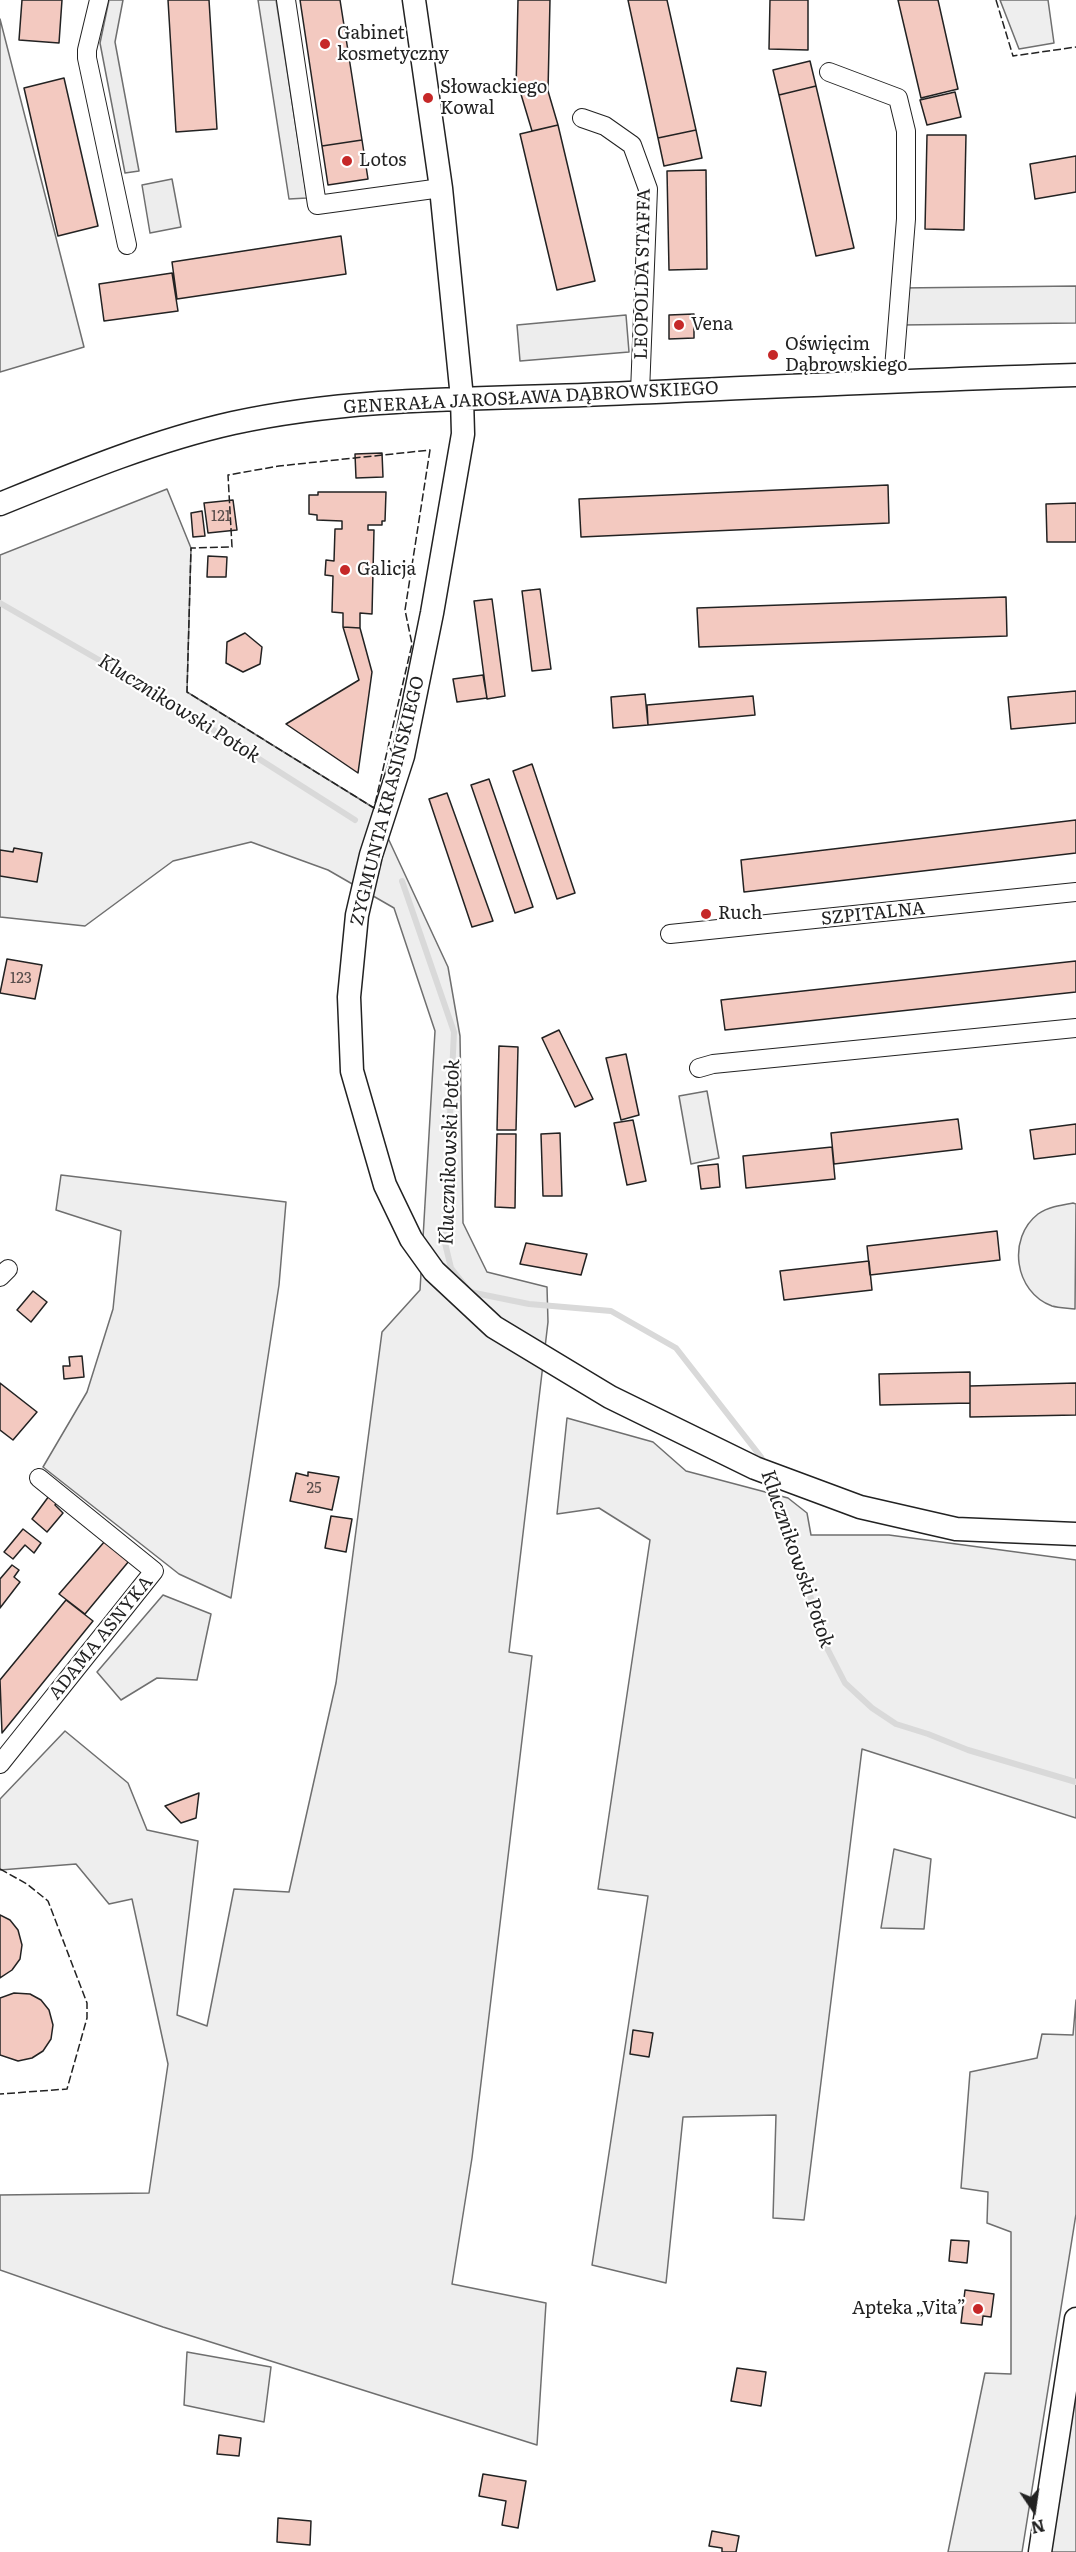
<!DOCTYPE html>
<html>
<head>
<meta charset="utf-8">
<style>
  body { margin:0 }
  #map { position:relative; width:1076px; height:2552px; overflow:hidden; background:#fff; font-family:Literata,serif }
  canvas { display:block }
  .north { position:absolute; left:1004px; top:2480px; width:60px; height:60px; -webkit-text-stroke:4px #fff; paint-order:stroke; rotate:167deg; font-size:16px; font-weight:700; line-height:24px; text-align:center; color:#222 }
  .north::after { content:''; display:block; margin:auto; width:21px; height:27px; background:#222; clip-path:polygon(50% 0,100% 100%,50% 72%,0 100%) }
</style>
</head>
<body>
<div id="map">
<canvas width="1076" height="2552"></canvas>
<div class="north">N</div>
</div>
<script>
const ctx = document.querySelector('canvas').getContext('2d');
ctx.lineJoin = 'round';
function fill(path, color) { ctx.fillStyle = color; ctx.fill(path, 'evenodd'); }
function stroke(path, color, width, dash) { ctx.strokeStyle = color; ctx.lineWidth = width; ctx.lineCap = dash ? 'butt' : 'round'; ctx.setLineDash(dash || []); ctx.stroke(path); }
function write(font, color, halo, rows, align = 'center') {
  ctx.font = font + ' Literata,serif'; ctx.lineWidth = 4.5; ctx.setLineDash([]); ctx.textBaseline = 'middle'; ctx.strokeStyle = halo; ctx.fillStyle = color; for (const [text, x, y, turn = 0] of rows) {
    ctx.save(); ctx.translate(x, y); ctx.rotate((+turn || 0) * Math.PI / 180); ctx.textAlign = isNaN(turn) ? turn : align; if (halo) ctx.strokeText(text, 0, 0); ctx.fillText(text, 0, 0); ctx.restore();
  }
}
const green = new Path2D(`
  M1000,0H1048L1054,43L1019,49Z
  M0,19L84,347L0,372Z
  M167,489L191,548L187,692L374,808L448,967L460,1036L463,1223L487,1272L547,1287L548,1322L509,1652L532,1656L472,2158L452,2284L546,2303L537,2445L163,2327L0,2270V2195L149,2193L168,2064L132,1899L109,1904L76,1864L0,1870V1799L65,1731L128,1783L147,1830L198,1841L177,2015L207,2026L234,1889L289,1892L336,1683L382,1332L420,1290L435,1031L394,908L328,870L251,842L173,861L85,926L0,917V555Z
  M707,1091L719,1158L691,1164L679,1096Z
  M61,1175L286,1202L279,1285L231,1598L179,1574L43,1467L87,1392L113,1309L121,1231L56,1210Z
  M1073,1203L1076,1204L1075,1309C1068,1308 1059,1308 1052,1306C1014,1292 1007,1238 1038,1214C1048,1207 1061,1205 1073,1203Z
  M567,1418L653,1442L686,1471L788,1498L807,1513L811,1535H889L1076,1560V1818L862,1749L804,2220L773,2218L776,2115L683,2117L666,2283L592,2265L648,1896L598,1889L650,1540L599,1508L557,1514Z
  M163,1595L211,1614L197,1680L157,1678L121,1700L97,1672Z
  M894,1849L931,1859L924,1929L881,1928Z
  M1076,2000V2214L1022,2552H948L985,2373L1011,2374V2232L987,2223L988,2192L961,2188L970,2072L1037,2058L1042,2034L1073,2035Z
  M187,2352L271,2367L264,2422L184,2405Z
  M1076,2384V2552H1051Z`);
const parking = new Path2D(`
  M109,0H123L115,42L139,171L125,173L100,43Z
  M258,0H276L307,198L289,199Z
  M172,179L181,227L150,233L142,185Z
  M1076,286V323L900,325V288Z
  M626,315L629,352L520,361L517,325Z`);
const stream = new Path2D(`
  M0,603L146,687L355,820
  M402,881L454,1032L444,1239L451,1268L470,1292L529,1304L611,1311L676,1348L761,1457L765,1465
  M773,1482L828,1650L845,1683L872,1708L896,1724L928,1734L968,1750L1076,1782`);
const building = new Path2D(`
  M22,0H62L59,43L19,40Z
  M168,0H209L217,129L176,132Z
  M300,0H340L362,140L322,146Z
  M518,0H550L548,91H516Z
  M628,0H667L696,130L658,138Z
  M770,0H808V50L769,49Z
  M898,0H938L958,89L921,98Z
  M810,61L816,86L779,95L773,70Z
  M64,78L98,226L58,236L24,88Z
  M816,86L854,248L816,256L779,95Z
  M520,91H548L558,125L532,131Z
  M955,92L961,117L927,125L920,100Z
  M558,125L595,281L557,290L520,134Z
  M696,130L702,158L664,166L658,138Z
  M927,135H966L964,230L925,229Z
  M362,140L368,179L328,185L322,146Z
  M1076,156V192L1035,199L1030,164Z
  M706,170L707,269L669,270L667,171Z
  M341,236L346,274L177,299L172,262Z
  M172,273L178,311L104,321L99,284Z
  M694,314V338L669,339V315Z
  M382,453L383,477L356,478L355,454Z
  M888,485L889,523L581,537L579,499Z
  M318,492H386L385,521H382V525H368V530H374L372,614L360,613V628L343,627V613L332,612L333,576L325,575L326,560L334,561L335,529H342V521L317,520V515L309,514V495H318Z
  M233,500L237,530L208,533L204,503Z
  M1076,503V542H1047L1046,504Z
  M202,511L205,536L193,537L191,513Z
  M208,556L227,557L226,577H207Z
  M540,589L551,669L532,671L522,591Z
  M1006,597L1007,636L699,647L697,608Z
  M492,599L505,696L487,699L474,601Z
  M343,627L360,628L372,672L358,773L286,724L359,680Z
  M245,633L262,647L260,664L243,672L226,663L227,642Z
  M483,675L487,698L457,702L453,679Z
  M1076,691V723L1011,729L1008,697Z
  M645,694L648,725L613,728L611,697Z
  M753,696L755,715L648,725L647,705Z
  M532,764L575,893L557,899L513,771Z
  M489,779L533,907L515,913L471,785Z
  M447,793L493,921L472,927L429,799Z
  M1076,820V853L744,892L741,860Z
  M14,848L42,853L37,882L0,876V850L13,852Z
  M7,959L42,965L35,999L0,993Z
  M1076,961V992L725,1030L721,1000Z
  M559,1030L593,1099L575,1107L542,1038Z
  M499,1046L518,1047L516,1130H497Z
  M626,1054L639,1115L621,1120L606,1058Z
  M958,1119L962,1149L834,1164L831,1133Z
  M633,1120L646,1181L627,1185L614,1123Z
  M1076,1124V1154L1034,1159L1030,1130Z
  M560,1133L562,1196H543L541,1134Z
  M497,1134H516L515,1208L495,1207Z
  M832,1147L835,1179L746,1188L743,1156Z
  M718,1164L720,1187L701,1189L698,1166Z
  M997,1231L1000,1260L870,1275L867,1246Z
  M526,1243L587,1254L581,1275L520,1264Z
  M869,1261L872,1290L784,1300L780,1271Z
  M33,1291L47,1302L31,1322L17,1310Z
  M82,1356L84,1377L64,1379L63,1366H70L69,1357Z
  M970,1372V1403L880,1405L879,1374Z
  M0,1383L37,1412L13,1440L0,1430Z
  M1076,1383V1415L970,1417V1386Z
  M308,1472L339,1477L332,1510L290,1501L296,1473L308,1476Z
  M49,1496L57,1502L55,1505L63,1513L47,1532L32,1519Z
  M331,1516L352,1519L346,1552L325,1548Z
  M23,1529L41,1543L34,1553L25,1545L13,1559L4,1552Z
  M105,1541L129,1561L85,1614L59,1594Z
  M12,1565L19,1570L14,1577L20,1582L0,1608V1579Z
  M66,1600L93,1621L2,1733L0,1680Z
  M199,1793L196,1818L181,1823L165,1806Z
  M0,1915L10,1920L18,1930L22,1945L20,1959L12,1970L0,1978Z
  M14,1993L30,1994L41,2000L49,2010L53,2025L51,2039L43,2051L32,2058L18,2061L0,2055V1998Z
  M633,2030L653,2033L649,2057L630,2054Z
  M951,2240L969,2241L967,2263L949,2261Z
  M965,2290L994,2294L991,2317L983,2316L982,2325L961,2323Z
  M737,2368L766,2372L761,2406L731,2401Z
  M219,2435L241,2438L239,2456L217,2454Z
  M483,2474L526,2481L518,2528L502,2525L506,2501L479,2496Z
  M278,2518L311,2521L310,2545L277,2542Z
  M712,2531L739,2536L736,2552H722V2548L709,2546Z`);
const minor = new Path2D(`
  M99,0L87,50V58L127,245
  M286,0L317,205L441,188
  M829,72L898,98L906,131V219L893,381
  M582,118L605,126L632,145L648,189L640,392
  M670,934L1076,892
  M699,1068L713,1064L1076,1028
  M0,1277L8,1269
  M0,1764L154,1571L39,1478`);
const tertiary = new Path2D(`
  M414,0L441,188L462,398L463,434L432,613L403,756L371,855L357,915L349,997L352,1071L385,1185L411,1239L434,1271L494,1327L610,1397L755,1468L860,1507L956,1529L1076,1534
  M0,504C76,473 153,441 233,423C348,398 466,399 583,395C747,388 911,380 1076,375
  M1040,2552L1076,2319`);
const fence = new Path2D(`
  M996,0L1013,56L1076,47
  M430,450L405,610L412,644L374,808L187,692L191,548L232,547L228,475L279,466Z
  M0,1869L27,1884L48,1901L87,2003V2018L67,2089L0,2094`);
const markers = [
  [325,44,6,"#c62828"],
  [428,98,6,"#c62828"],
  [347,161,6,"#c62828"],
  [679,325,6,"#c62828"],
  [773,355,6,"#c62828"],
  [345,570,6,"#c62828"],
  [706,914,6,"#c62828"],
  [978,2309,6,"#c62828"]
];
const numberNames = [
  ["121",221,517],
  ["123",21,979],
  ["25",314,1489]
];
const poiNames = [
  ["Gabinet",337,34],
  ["kosmetyczny",337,55],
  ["Słowackiego",440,88],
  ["Kowal",440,109],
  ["Lotos",359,161],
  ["Vena",691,325],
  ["Oświęcim",785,345],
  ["Dąbrowskiego",785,366],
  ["Galicja",357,570],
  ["Ruch",718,914],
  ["Apteka „Vita”",966,2309,"right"]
];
const streetNames = [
  ["LEOPOLDA STAFFA",643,274,-89],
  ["GENERAŁA JAROSŁAWA DĄBROWSKIEGO",531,398,-3],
  ["ZYGMUNTA KRASIŃSKIEGO",388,801,-76],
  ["SZPITALNA",873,914,-6],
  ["ADAMA ASNYKA",101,1638,-51]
];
const waterNames = [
  ["Klucznikowski Potok",179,709,32],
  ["Klucznikowski Potok",450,1152,-88],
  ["Klucznikowski Potok",797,1559,71]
];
fill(green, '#eee');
stroke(green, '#6f6f6f', 1.5);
fill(parking, '#ededed');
stroke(parking, '#6f6f6f', 1.5);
stroke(stream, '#d9d9d9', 6);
fill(building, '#f3c9c0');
stroke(building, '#222', 1.5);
stroke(minor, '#222', 20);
stroke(tertiary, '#222', 25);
stroke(minor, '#fff', 18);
stroke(tertiary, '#fff', 22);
stroke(fence, '#222', 1.5, [8, 3]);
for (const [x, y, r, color] of markers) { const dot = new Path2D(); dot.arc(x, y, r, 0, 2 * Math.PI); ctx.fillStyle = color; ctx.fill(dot); stroke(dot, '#fff', 2); }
write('15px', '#564c4a', null, numberNames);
write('18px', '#222', '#fff', poiNames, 'left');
write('18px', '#222', '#fff', streetNames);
write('italic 20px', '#222', '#fff', waterNames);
</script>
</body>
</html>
